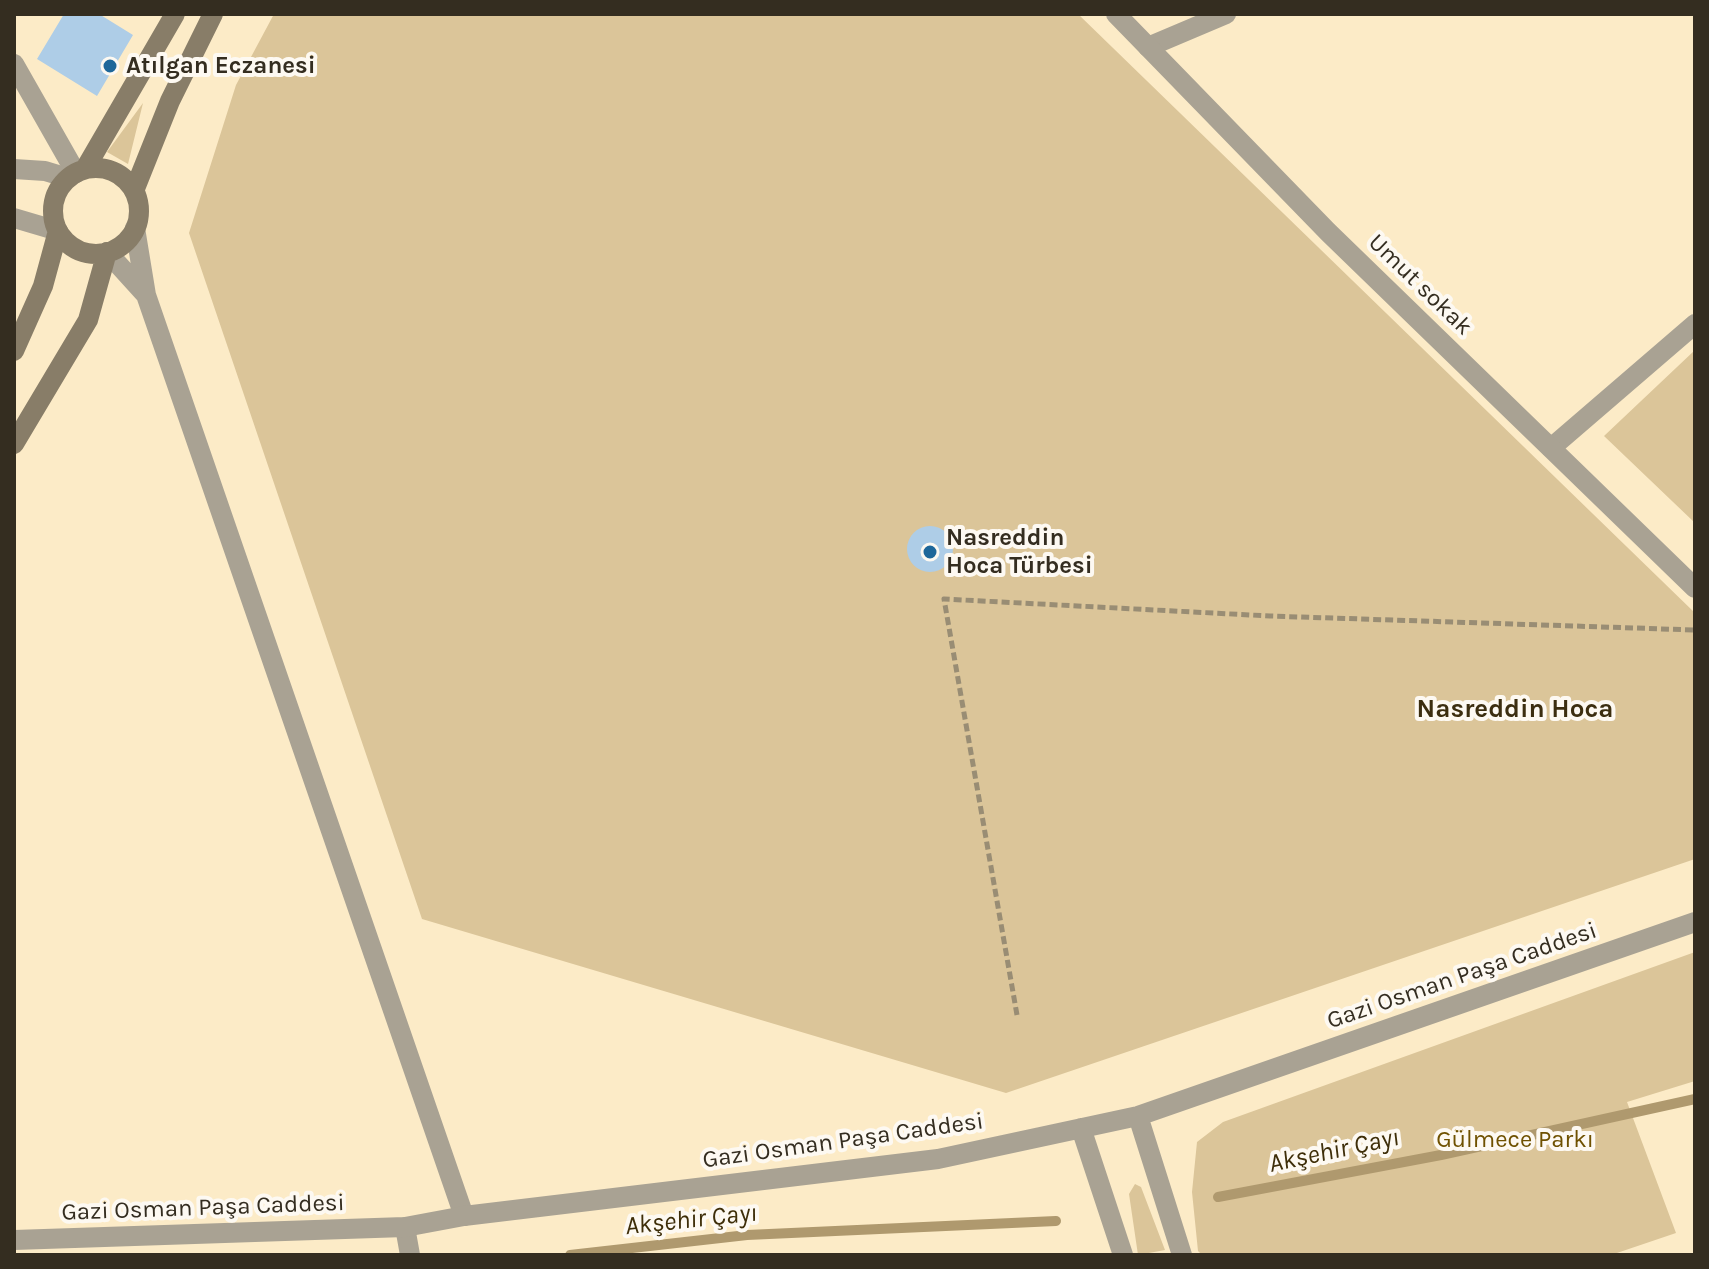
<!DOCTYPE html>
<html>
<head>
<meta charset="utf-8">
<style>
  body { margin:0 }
  #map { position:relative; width:1709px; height:1269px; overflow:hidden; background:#fcebc7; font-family:Karla,sans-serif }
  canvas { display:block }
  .frame { position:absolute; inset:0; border:16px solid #342d20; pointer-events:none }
</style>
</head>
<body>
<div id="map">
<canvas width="1709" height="1269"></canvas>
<div class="frame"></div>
</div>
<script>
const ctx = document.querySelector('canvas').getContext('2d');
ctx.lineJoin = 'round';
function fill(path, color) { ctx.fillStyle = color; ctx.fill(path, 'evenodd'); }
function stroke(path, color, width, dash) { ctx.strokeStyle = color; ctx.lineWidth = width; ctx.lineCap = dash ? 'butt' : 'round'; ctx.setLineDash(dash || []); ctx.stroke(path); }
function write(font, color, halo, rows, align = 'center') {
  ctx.font = font + ' Karla,sans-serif'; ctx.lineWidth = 8; ctx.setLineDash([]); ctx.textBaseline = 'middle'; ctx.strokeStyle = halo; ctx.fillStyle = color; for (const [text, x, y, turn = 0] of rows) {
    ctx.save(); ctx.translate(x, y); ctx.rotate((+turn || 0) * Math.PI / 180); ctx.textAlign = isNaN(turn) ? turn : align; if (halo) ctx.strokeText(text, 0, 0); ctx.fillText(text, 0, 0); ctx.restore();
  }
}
const green = new Path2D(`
  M274,14H1078L1695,613V859L1006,1093L422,919L189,233L236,85Z
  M143,103L128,164L107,152Z
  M1695,350V523L1604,436Z
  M1695,952V1081L1627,1102L1676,1233L1611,1255H1202L1198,1251L1192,1192L1197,1142L1223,1122Z
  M1135,1184L1141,1187L1165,1250L1138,1255L1129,1194Z`);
const stream = new Path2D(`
  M1218,1197L1441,1155L1695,1099
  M570,1255L747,1235L1056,1221`);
const building = new Path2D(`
  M64,14H99L133,35L97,96L37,59Z
  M907 549a23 23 0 1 1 46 0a23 23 0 1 1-46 0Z`);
const path = new Path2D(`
  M1017,1015L944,599L1270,616L1695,630`);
const minor = new Path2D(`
  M1148,47L1226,14
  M14,64L76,173
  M107,252L146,295L135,228
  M146,295L464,1216
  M1551,448L1695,324
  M405,1227L410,1255`);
const tertiary = new Path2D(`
  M1116,14L1328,232L1695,588
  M14,169L45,171L68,178
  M14,218L58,231
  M1138,1116L1182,1255
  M1081,1128L1123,1255
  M14,1240L405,1227L464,1216L938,1159L1138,1116L1695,922`);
const secondary = new Path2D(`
  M53 211a43 43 0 1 1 86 0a43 43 0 1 1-86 0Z
  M85,169L175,14
  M134,191L170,101L213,14
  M14,351L43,286L58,231
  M14,444L88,320L107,252`);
const markers = [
  [110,66,8,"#1e679a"],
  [930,552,8,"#1e679a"]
];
const poiNames = [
  ["Atılgan Eczanesi",126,66],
  ["Nasreddin",946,538],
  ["Hoca Türbesi",946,566]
];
const streetNames = [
  ["Umut sokak",1420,285,44],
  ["Gazi Osman Paşa Caddesi",1462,976,-19],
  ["Gazi Osman Paşa Caddesi",843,1141,-8],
  ["Gazi Osman Paşa Caddesi",203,1208,-2]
];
const parkNames = [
  ["Gülmece Parkı",1515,1140]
];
const neighbourhoodNames = [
  ["Nasreddin Hoca",1515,710]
];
const waterNames = [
  ["Akşehir Çayı",1334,1151,-12],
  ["Akşehir Çayı",691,1220,-6]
];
fill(green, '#dbc599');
stroke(stream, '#af996e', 10);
fill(building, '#aecde7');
stroke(path, '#998d74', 5, [8, 4]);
stroke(minor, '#a9a293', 20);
stroke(tertiary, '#a9a293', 20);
stroke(secondary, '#887d68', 20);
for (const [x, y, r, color] of markers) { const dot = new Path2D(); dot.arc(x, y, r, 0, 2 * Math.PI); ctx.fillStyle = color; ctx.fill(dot); stroke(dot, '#fdf9f2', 3); }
write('bold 24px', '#342d20', '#fdf9f2', poiNames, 'left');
write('24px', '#342d20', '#fdf9f2', streetNames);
write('24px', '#6f5100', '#fdf9f2', parkNames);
write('bold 26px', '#3c2e10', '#fdf9f2', neighbourhoodNames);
write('italic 26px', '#3e2e09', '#fdf9f2', waterNames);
</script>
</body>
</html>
